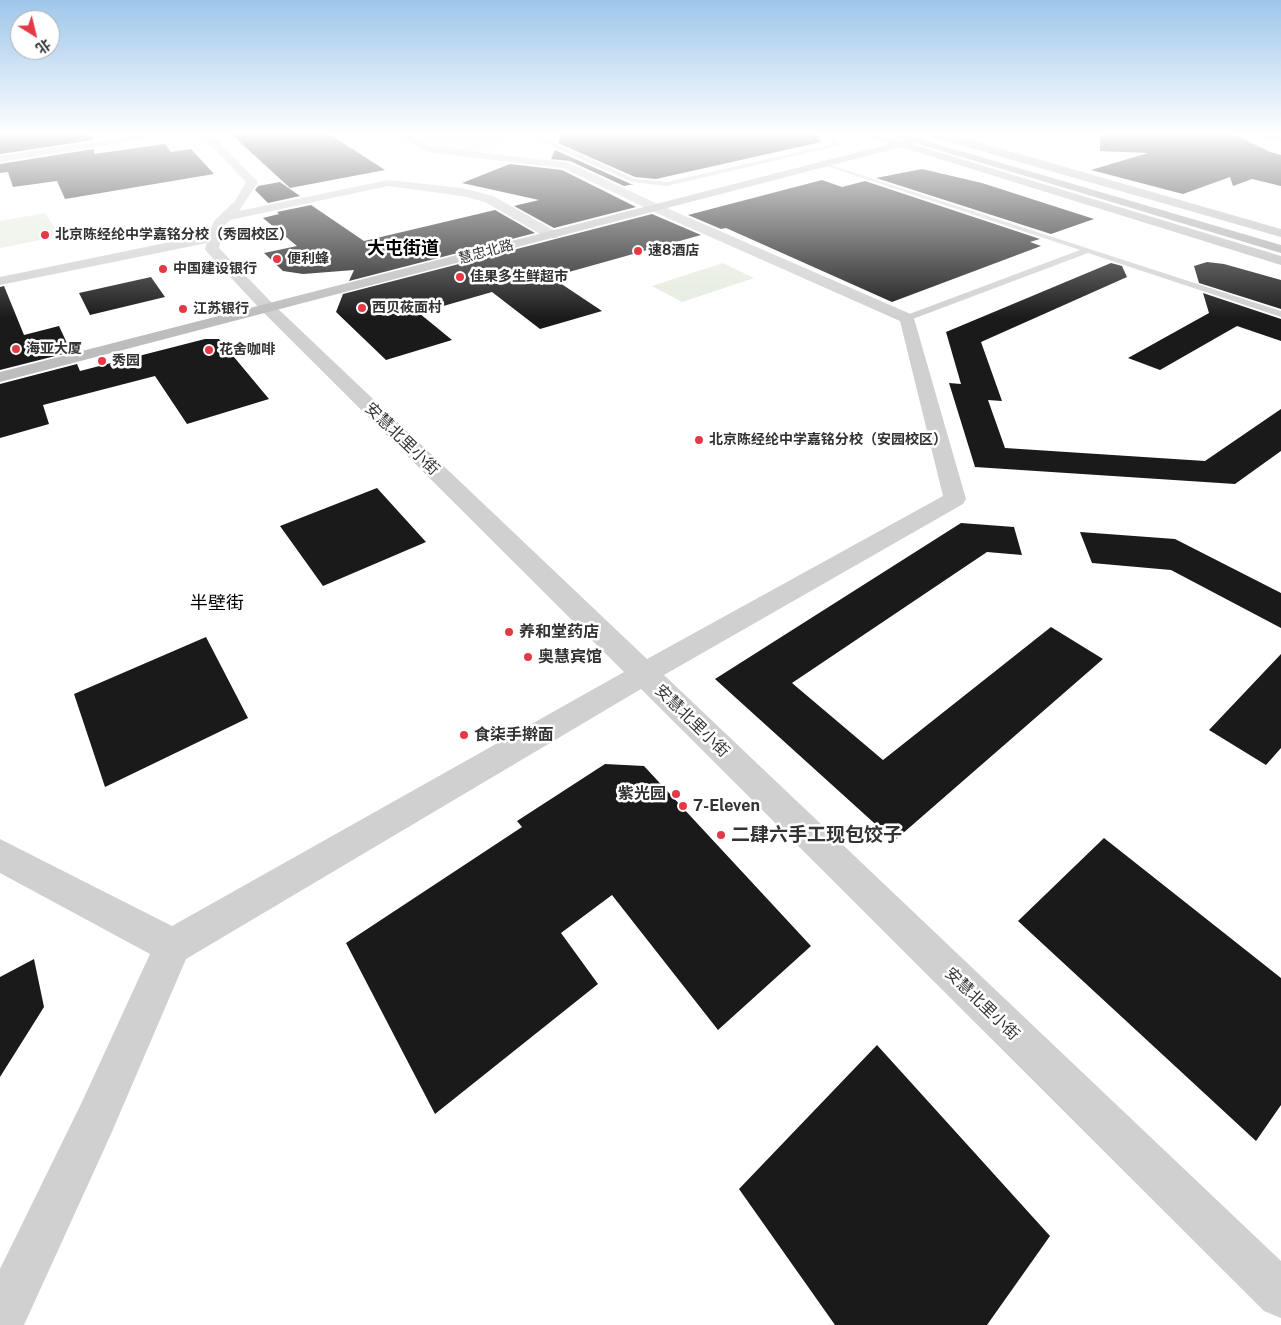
<!DOCTYPE html>
<html>
<head>
<meta charset="utf-8">
<style>
  body { margin:0 }
  #map { position:relative; width:1281px; height:1325px; overflow:hidden; background:#fff; font-family:"Public Sans","Noto Sans SC",sans-serif }
  canvas { display:block }
  .north { position:absolute; left:10px; top:10px; width:50px; height:50px; box-sizing:border-box; background:#fff; border:1px solid #adadad; border-radius:50%; rotate:144deg; font-size:14px; font-weight:700; line-height:20px; text-align:center; color:#333 }
  .north::after { content:''; display:block; margin:auto; width:18px; height:22px; background:#e63946; clip-path:polygon(50% 0,100% 100%,50% 72%,0 100%) }
</style>
</head>
<body>
<div id="map">
<canvas width="1281" height="1325"></canvas>
<div class="north">北</div>
</div>
<script>
const ctx = document.querySelector('canvas').getContext('2d');
ctx.lineJoin = 'round';
function fill(path, color) { ctx.fillStyle = color; ctx.fill(path, 'evenodd'); }
function stroke(path, color, width, dash) { ctx.strokeStyle = color; ctx.lineWidth = width; ctx.lineCap = dash ? 'butt' : 'round'; ctx.setLineDash(dash || []); ctx.stroke(path); }
function write(font, color, halo, rows, align = 'center') {
  ctx.font = font + ' "Public Sans","Noto Sans SC",sans-serif'; ctx.lineWidth = 5; ctx.setLineDash([]); ctx.textBaseline = 'middle'; ctx.strokeStyle = halo; ctx.fillStyle = color; for (const [text, x, y, turn = 0] of rows) {
    ctx.save(); ctx.translate(x, y); ctx.rotate((+turn || 0) * Math.PI / 180); ctx.textAlign = isNaN(turn) ? turn : align; if (halo) ctx.strokeText(text, 0, 0); ctx.fillText(text, 0, 0); ctx.restore();
  }
}
const green = new Path2D(`
  M413,133H521L505,136L492,152L446,149Z
  M45,213L60,236L0,248V221Z
  M723,263L754,278L682,302L652,286Z`);
const building = new Path2D(`
  M0,132H92L93,140L0,154Z
  M229,132H326L385,170L290,188Z
  M562,132H817L821,142L656,179L635,177L558,143Z
  M1100,132H1229L1270,152L1281,155V186L1252,179L1233,186L1230,177L1183,194L1091,170L1148,153L1100,151Z
  M165,144L171,152L191,149L214,174L65,199L57,181L13,187L8,172L0,173V164L94,149V154Z
  M555,150L631,184H634L624,186L570,161L551,159Z
  M510,164L562,170L636,207L554,228L514,206L539,200L462,183Z
  M922,169L982,183L1094,219L1051,234L876,178Z
  M822,180L842,187L865,181L1040,239L1030,242L1041,246L892,302L726,228L721,229L688,215Z
  M280,182L300,196L268,203L255,190L258,186Z
  M311,205L364,241L495,210L535,233L349,281L354,270L303,274L283,271L264,253L297,246L263,218L279,214L277,212Z
  M652,214L701,235L551,277L602,311L540,329L492,292L419,313L452,340L386,360L336,312L343,294Z
  M1207,262L1224,264L1281,280V309L1199,283L1194,266Z
  M1111,263L1122,266L1127,277L981,342L1002,401L988,400L1005,448L1205,461L1281,409V451L1235,484L975,467L949,383L961,384L946,332Z
  M151,277L165,297L90,315L79,293Z
  M4,286L24,335L59,326L71,352L0,370V287Z
  M1203,293L1281,319V341L1237,326L1160,370L1128,358L1209,313Z
  M205,339H219L269,399L187,424L155,376L43,405L49,424L0,438V384L77,364L80,371Z
  M377,488L426,542L323,586L280,526Z
  M961,523L1014,527L1022,555L987,552L792,683L883,760L1051,627L1103,659L894,841L715,679Z
  M1080,532L1175,539L1281,593V628L1171,570L1092,563Z
  M206,637L248,718L105,787L74,694Z
  M1281,654V748L1266,765L1209,730Z
  M605,764L644,766L811,946L718,1030L612,895L561,933L598,984L435,1114L346,943L522,827L517,821Z
  M1104,838L1281,978V1105L1256,1141L1018,921Z
  M34,959L44,1007L0,1077V977Z
  M877,1045L1050,1236L987,1325H835L739,1189Z`);
const lane = new Path2D(`
  M540,132H546L543,138L635,179L667,182L834,144L827,135L819,132L831,133L841,145L667,186L632,182L538,140Z
  M824,163L1281,311V317L1088,253L910,320H904V316L1080,250L824,165Z`);
const street = new Path2D(`
  M158,132H187L0,162V156Z
  M198,132H209L258,182L239,211L388,180L462,188L493,196L557,232L559,235L557,238H547L485,202L462,196L388,186L230,220L225,225L219,248L274,305L647,659L943,496L900,321L652,211L563,168L426,152L393,132H406L429,146L569,163L660,205L913,315L966,499L963,504L664,675L1281,1261V1318L1264,1311L641,689L186,959L111,1134L24,1325H0V1269L81,1104L150,954L0,873V839L172,926L624,672L262,311L207,252L205,249L207,243L0,285V277L209,234L214,221L235,201L246,182Z
  M1235,132H1261L1281,136V142Z`);
const secondary = new Path2D(`
  M857,132H874L901,141L926,132H943L1281,229V237L932,137L911,144L1281,256V265L901,147L0,382V372L890,144Z`);
const primary = new Path2D(`
  M879,132H896L1281,245V253Z`);
const markers = [
  [45,235,5,"#e63946"],
  [638,251,5,"#e63946"],
  [277,259,5,"#e63946"],
  [163,269,5,"#e63946"],
  [460,277,5,"#e63946"],
  [362,308,5,"#e63946"],
  [183,309,5,"#e63946"],
  [16,349,5,"#e63946"],
  [209,350,5,"#e63946"],
  [102,361,5,"#e63946"],
  [699,440,5,"#e63946"],
  [509,632,5,"#e63946"],
  [528,657,5,"#e63946"],
  [464,735,5,"#e63946"],
  [676,794,5,"#e63946"],
  [683,806,5,"#e63946"],
  [721,835,5,"#e63946"]
];
const farPoinames = [
  ["北京陈经纶中学嘉铭分校（秀园校区）",55,235],
  ["速8酒店",648,251],
  ["便利蜂",287,259],
  ["中国建设银行",173,269],
  ["佳果多生鲜超市",470,277],
  ["西贝莜面村",372,308],
  ["江苏银行",193,309],
  ["海亚大厦",26,349],
  ["花舍咖啡",219,350],
  ["秀园",112,361],
  ["北京陈经纶中学嘉铭分校（安园校区）",709,440]
];
const farStreetnames = [
  ["慧忠北路",486,252,-15]
];
const streetNames = [
  ["安慧北里小街",402,439,44],
  ["安慧北里小街",692,721,44],
  ["安慧北里小街",982,1004,44]
];
const poiNames = [
  ["养和堂药店",519,632],
  ["奥慧宾馆",538,657],
  ["食柒手擀面",474,735],
  ["紫光园",666,794,"right"],
  ["7-Eleven",693,806]
];
const farDistrictnames = [
  ["大屯街道",403,248]
];
const neighbourhoodNames = [
  ["半壁街",217,603]
];
const nearPoinames = [
  ["二肆六手工现包饺子",731,835]
];
fill(green, '#e6ecdf');
fill(building, '#1a1a1a');
fill(lane, '#d0d0d0');
fill(street, '#d0d0d0');
fill(secondary, '#bdbdbd');
fill(primary, '#ababab');
const sky = ctx.createLinearGradient(0, 0, 0, 318);
sky.addColorStop(0, '#9ec6ea');
sky.addColorStop(0.42, '#fff');
sky.addColorStop(1, '#ffffff00');
ctx.fillStyle = sky;
ctx.fillRect(0, 0, 1281, 318);
for (const [x, y, r, color] of markers) { const dot = new Path2D(); dot.arc(x, y, r, 0, 2 * Math.PI); ctx.fillStyle = color; ctx.fill(dot); stroke(dot, '#fff', 2); }
write('bold 14px', '#333', '#fff', farPoinames, 'left');
write('14px', '#333', '#fff', farStreetnames);
write('16px', '#333', '#fff', streetNames);
write('bold 16px', '#333', '#fff', poiNames, 'left');
write('bold 18px', '#000', '#fff', farDistrictnames);
write('18px', '#000', '#fff', neighbourhoodNames);
write('bold 19px', '#333', '#fff', nearPoinames, 'left');
</script>
</body>
</html>
